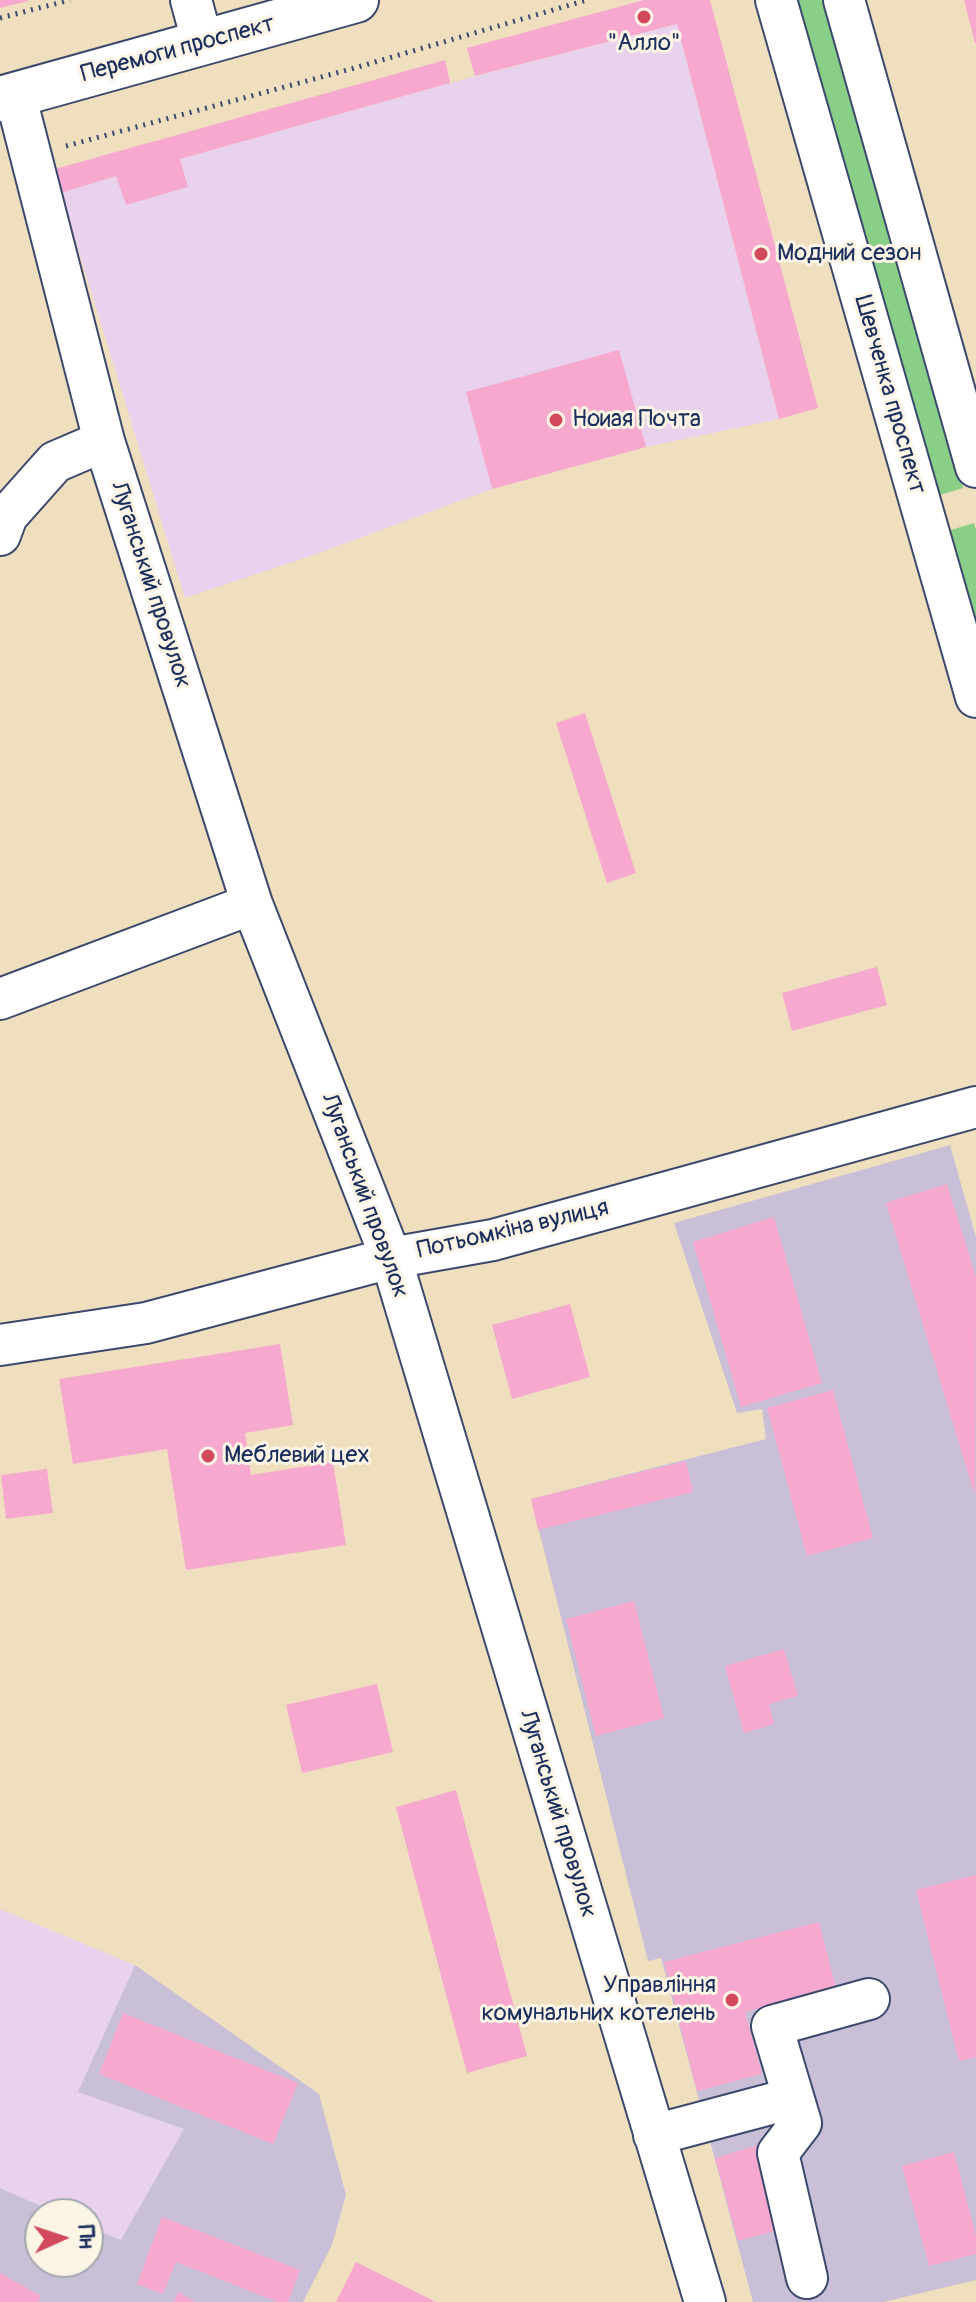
<!DOCTYPE html>
<html>
<head>
<meta charset="utf-8">
<style>
  body { margin:0 }
  #map { position:relative; width:976px; height:2302px; overflow:hidden; background:#f0dfbf; font-family:Pangolin,sans-serif }
  canvas { display:block }
  .north { position:absolute; left:24px; top:2198px; width:80px; height:80px; box-sizing:border-box; background:#fcf5e5; border:2px solid #a2a6af; border-radius:50%; rotate:87deg; font-size:22px; font-weight:700; line-height:32px; text-align:center; color:#1b2f5e }
  .north::after { content:''; display:block; margin:auto; width:28px; height:36px; background:#d1495b; clip-path:polygon(50% 0,100% 100%,50% 72%,0 100%) }
</style>
</head>
<body>
<div id="map">
<canvas width="976" height="2302"></canvas>
<div class="north">Пн</div>
</div>
<script>
const ctx = document.querySelector('canvas').getContext('2d');
ctx.lineJoin = 'round';
function fill(path, color) { ctx.fillStyle = color; ctx.fill(path, 'evenodd'); }
function stroke(path, color, width, dash) { ctx.strokeStyle = color; ctx.lineWidth = width; ctx.lineCap = dash ? 'butt' : 'round'; ctx.setLineDash(dash || []); ctx.stroke(path); }
function write(font, color, halo, rows, align = 'center') {
  ctx.font = font + ' Pangolin,sans-serif'; ctx.lineWidth = 6; ctx.setLineDash([]); ctx.textBaseline = 'middle'; ctx.strokeStyle = halo; ctx.fillStyle = color; for (const [text, x, y, turn = 0] of rows) {
    ctx.save(); ctx.translate(x, y); ctx.rotate((+turn || 0) * Math.PI / 180); ctx.textAlign = isNaN(turn) ? turn : align; if (halo) ctx.strokeText(text, 0, 0); ctx.fillText(text, 0, 0); ctx.restore();
  }
}
const built = new Path2D(`
  M677,24L779,419L646,447L492,489L311,556L185,598L61,193L116,176L127,204L188,187L180,159L450,83Z
  M0,1909L135,1965L78,2092L185,2129L121,2241L88,2227V2214H59L0,2188Z`);
const industrial = new Path2D(`
  M950,1145L976,1237V2280L883,2302H753L661,1958L648,1961L531,1499L766,1439L762,1409L737,1413L674,1223Z
  M135,1965L319,2094L346,2195L332,2245L303,2302H0V2188L59,2214H40V2262H88V2227L121,2240L184,2129L78,2092Z`);
const green = new Path2D(`
  M797,0H825L963,488L937,496Z
  M974,523L976,530V642L944,532Z`);
const building = new Path2D(`
  M0,0H28V1L0,8Z
  M644,0H710L818,408L779,419L677,24L475,76L467,48Z
  M964,0H976V43H975Z
  M445,60L450,83L180,159L188,187L126,205L116,176L61,193L55,169Z
  M619,350L646,447L492,489L466,392Z
  M585,713L636,873L607,883L556,723Z
  M877,967L887,1005L792,1031L782,993Z
  M947,1184L976,1277L975,1496L886,1203Z
  M774,1217L822,1383L741,1407L693,1242Z
  M570,1304L590,1377L512,1399L492,1325Z
  M280,1344L293,1425L245,1433L251,1475L333,1462L346,1545L186,1570L167,1449L73,1464L59,1379Z
  M833,1390L873,1538L807,1556L767,1408Z
  M686,1461L693,1492L538,1530L531,1499Z
  M47,1469L53,1513L6,1519L1,1475Z
  M634,1601L664,1718L596,1736L566,1619Z
  M784,1649L798,1696L769,1704L774,1724L744,1733L725,1666Z
  M377,1684L393,1752L302,1773L286,1705Z
  M456,1790L527,2056L467,2073L396,1807Z
  M976,1875V2057L959,2061L916,1890Z
  M819,1922L836,1988L745,2012L762,2074L697,2091L664,1962Z
  M123,2013L298,2083L273,2144L99,2074Z
  M759,2145L782,2229L738,2241L715,2158Z
  M954,2152L976,2236V2254L929,2266L902,2166Z
  M162,2217L300,2270L288,2302H278L176,2262L163,2294L137,2284Z
  M356,2262L436,2302H336Z
  M0,2273L41,2296L38,2302H0Z
  M179,2292L195,2302H173Z`);
const path = new Path2D(`
  M0,18L70,0
  M66,146L351,69L587,0`);
const minor = new Path2D(`
  M191,0L203,44
  M776,0L976,697
  M844,0L976,467
  M15,94L104,441L252,904L391,1258L705,2302
  M0,535L7,516L55,462L104,441
  M0,999L252,904
  M0,1345L146,1323L391,1258L493,1240L976,1107
  M654,2135L793,2098
  M807,2278L778,2153L801,2123L772,2026L869,1999`);
const major = new Path2D(`
  M0,99L356,0`);
const markers = [
  [644,17,8,"#d1495b"],
  [761,254,8,"#d1495b"],
  [556,420,8,"#d1495b"],
  [208,1456,8,"#d1495b"],
  [732,2000,8,"#d1495b"]
];
const poiNames = [
  ["\"Алло\"",644,44,"center"],
  ["Модний сезон",777,254],
  ["Ноиая Почта",572,420],
  ["Меблевий цех",224,1456],
  ["Управління",716,1986,"right"],
  ["комунальних котелень",716,2014,"right"]
];
const streetNames = [
  ["Перемоги проспект",178,50,-15],
  ["Шевченка проспект",889,395,74],
  ["Луганський провулок",150,585,72],
  ["Луганський провулок",364,1196,70],
  ["Потьомкіна вулиця",513,1230,-13],
  ["Луганський провулок",557,1814,73]
];
fill(built, '#e9d2ed');
fill(industrial, '#c9bfd7');
fill(green, '#8acf88');
fill(building, '#f6a8cf');
stroke(minor, '#3b496d', 44);
stroke(major, '#3b496d', 48);
stroke(path, '#3b496d', 5, [2, 6]);
stroke(minor, '#fff', 40);
stroke(major, '#fff', 44);
for (const [x, y, r, color] of markers) { const dot = new Path2D(); dot.arc(x, y, r, 0, 2 * Math.PI); ctx.fillStyle = color; ctx.fill(dot); stroke(dot, '#fcf5e5', 3); }
write('24px', '#1b2f5e', '#fcf5e5', poiNames, 'left');
write('24px', '#1b2f5e', '#fcf5e5', streetNames);
</script>
</body>
</html>
